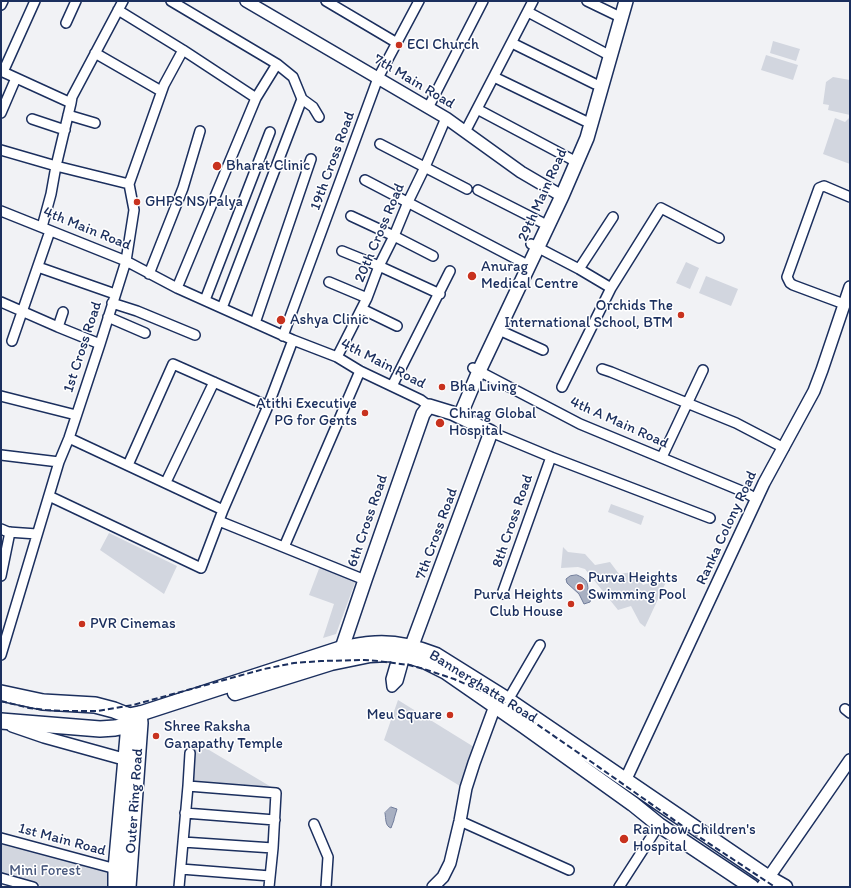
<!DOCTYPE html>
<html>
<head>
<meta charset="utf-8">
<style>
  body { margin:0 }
  #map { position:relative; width:851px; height:888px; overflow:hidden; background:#f1f2f5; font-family:Itim,sans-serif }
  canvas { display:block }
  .frame { position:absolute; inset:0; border:2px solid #1b2f5e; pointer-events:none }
</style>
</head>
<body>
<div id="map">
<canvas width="851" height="888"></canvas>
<div class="frame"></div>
</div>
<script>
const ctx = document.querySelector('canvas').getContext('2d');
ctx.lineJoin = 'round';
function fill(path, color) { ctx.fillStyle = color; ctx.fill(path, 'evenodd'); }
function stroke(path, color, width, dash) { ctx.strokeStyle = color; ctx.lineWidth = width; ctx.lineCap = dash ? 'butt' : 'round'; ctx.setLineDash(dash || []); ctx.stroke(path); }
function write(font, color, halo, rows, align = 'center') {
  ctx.font = font + ' Itim,sans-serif'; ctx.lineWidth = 3; ctx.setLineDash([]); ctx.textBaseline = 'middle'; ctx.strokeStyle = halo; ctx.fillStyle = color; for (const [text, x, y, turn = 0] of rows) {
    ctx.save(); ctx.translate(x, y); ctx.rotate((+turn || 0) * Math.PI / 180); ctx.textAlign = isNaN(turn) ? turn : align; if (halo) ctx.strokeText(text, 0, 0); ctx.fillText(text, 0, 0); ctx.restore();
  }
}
const green = new Path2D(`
  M773,41L800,49L796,61L770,53Z
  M766,55L798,65L793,80L761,70Z
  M833,77L850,80V115L828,110L829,105L823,104L826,82Z
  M850,117V164L823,154L835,118L845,122Z
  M686,262L699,268L690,289L676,283Z
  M706,276L738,289L731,306L699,293Z
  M611,504L644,516L641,525L608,512Z
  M109,533L177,566L164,594L100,550Z
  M563,547L568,552L585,554L595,565L610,562L619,574L633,572L643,585L659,579L666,582L645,627L640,623L631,606L618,610L585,569L578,567L561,568Z
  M320,566L356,580L336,634L323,638L334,604L309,595Z
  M398,700L474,747L460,786L384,740Z
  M194,741L278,791L191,783Z
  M1,843L108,871L107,887H45L1,875Z`);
const water = new Path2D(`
  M577,575C586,579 588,581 588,591L592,596L590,602L584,604L579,594L567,583L566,579L570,576Z
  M391,807L397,809L394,819V820L391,828C385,826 386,819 385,813Z`);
const minor = new Path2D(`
  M171,1L277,64L293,77L302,99L313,107L319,117
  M326,1L397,43
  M587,1L616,15
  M1,5L3,1
  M118,10L183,50L256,98
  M528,12L605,53
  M66,23L76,1
  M512,43L595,84
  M95,53L161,91
  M1,71L71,103
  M3,72L35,1
  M494,77L585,121
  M428,108L483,1
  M477,109L571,159
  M1,113L16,78
  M68,115L95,123
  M32,119L65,130
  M465,132L533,1
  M380,144L467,189
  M1,150L56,166L129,184
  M365,180L522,262
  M478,190L541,222
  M1,211L126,261L177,288L293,340L337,357L360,371L421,400L429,406
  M351,216L394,236L433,256
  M42,227L51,194L56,166L71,103L72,97L123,1
  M531,244L579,269L611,288
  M342,251L379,266L440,294
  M38,267L115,294
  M579,269L613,217
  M149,274L183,188L200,131
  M329,282L367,298
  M177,288L256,98L277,64
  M205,300L270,132
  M1,302L58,327L100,344
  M112,303L137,311L195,335
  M844,304L793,285L790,283L787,277L819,188L824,186L850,197
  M222,308L302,99
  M362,309L397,326
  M108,317L145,333
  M255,323L311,159
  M58,327L63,312
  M499,330L543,350
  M283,336L378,78L419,1
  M12,341L50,231
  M337,357L367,298L379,266L394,236L408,202L425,167L446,118
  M473,368L580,424L744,492L757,499
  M602,369L611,372L736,423L784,448
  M392,386L450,271
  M562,387L611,288L661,208L719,238
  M1,396L76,415
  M491,432L551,457L710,518
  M69,438L223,510
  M1,455L59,462
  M662,457L703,370
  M128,465L173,364L268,406
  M166,482L214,382
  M49,496L201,568L223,510L268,406L293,340
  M219,521L365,580
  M1,529L8,532L37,534
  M284,547L360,371
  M1,576L10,532
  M502,594L551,457
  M1,655L59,462L69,438L100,344L126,261L134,210L129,184L164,85L183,50
  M392,687L398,681L405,656
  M392,687L391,679L398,655
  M508,700L540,645
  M845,709L850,713
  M190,753L188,786L276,793L273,848L269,887
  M185,813L275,820
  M460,821L569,870
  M314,824L328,857L326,887
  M1,838L116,869
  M183,842L273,848
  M181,869L270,876
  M1,878L33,887
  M179,887L188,786
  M619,887L659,825`);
const tertiary = new Path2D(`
  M246,1L446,118L521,172L562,196
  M12,726L44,737L127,760
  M625,781L764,483L814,391L822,370L850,287
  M433,887L443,877L450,863L460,821L466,788L474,763L495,706
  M762,887L850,760`);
const secondary = new Path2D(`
  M460,416L479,371L562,196L587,138L626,1
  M344,657L342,648L365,580L423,414L429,406L452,413L491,432L408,656`);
const primary = new Path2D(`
  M235,693L331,663L370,655L389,654L408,656L424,661L446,672L524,726L633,804L659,825L752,887
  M139,714L342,648C351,647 360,645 369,644C392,641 416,647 436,655L508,700L769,878L785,887`);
const trunk = new Path2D(`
  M1,693L43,702L95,705L114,710L129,716L139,714L140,723L128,887
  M1,721L100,729L115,728L139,723
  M116,887V869L129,725V716`);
const rail = new Path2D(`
  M1,701L29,708L46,710L63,711H98L133,705L264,669L294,663L321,661L364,660L378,661L409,665L424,669L454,679L484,692L512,707L593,763L684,827L775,887`);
const markers = [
  [399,45,4,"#c8321e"],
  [217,166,5,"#c8321e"],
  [137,202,4,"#c8321e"],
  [472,276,5,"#c8321e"],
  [681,315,4,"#c8321e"],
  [281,320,5,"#c8321e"],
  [442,387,4,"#c8321e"],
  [365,413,4,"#c8321e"],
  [440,423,5,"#c8321e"],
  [580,587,4,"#c8321e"],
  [571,604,4,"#c8321e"],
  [82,624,4,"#c8321e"],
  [450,715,4,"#c8321e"],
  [156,736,4,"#c8321e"],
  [624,839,5,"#c8321e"]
];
const poiNames = [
  ["ECI Church",407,45],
  ["Bharat Clinic",226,166],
  ["GHPS NS Palya",145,202],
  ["Anurag",481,267],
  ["Medical Centre",481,284],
  ["Orchids The",673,306,"right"],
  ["International School, BTM",673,323,"right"],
  ["Ashya Clinic",290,320],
  ["Bha Living",450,387],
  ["Atithi Executive",357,404,"right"],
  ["PG for Gents",357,421,"right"],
  ["Chirag Global",449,414],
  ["Hospital",449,431],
  ["Purva Heights",588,578],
  ["Swimming Pool",588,595],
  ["Purva Heights",563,595,"right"],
  ["Club House",563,612,"right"],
  ["PVR Cinemas",90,624],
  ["Meu Square",442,715,"right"],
  ["Shree Raksha",164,727],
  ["Ganapathy Temple",164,744],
  ["Rainbow Children's",633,830],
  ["Hospital",633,847]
];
const streetNames = [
  ["7th Main Road",414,82,31],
  ["19th Cross Road",333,161,-70],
  ["29th Main Road",543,195,-66],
  ["4th Main Road",87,229,22],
  ["20th Cross Road",380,233,-67],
  ["1st Cross Road",83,347,-72],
  ["4th Main Road",383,364,27],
  ["4th A Main Road",619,423,24],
  ["6th Cross Road",368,521,-71],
  ["8th Cross Road",513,521,-71],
  ["Ranka Colony Road",727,528,-65],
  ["7th Cross Road",437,534,-70],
  ["Bannerghatta Road",483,687,32],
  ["Outer Ring Road",135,801,-86],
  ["1st Main Road",62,840,15]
];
const parkNames = [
  ["Mini Forest",45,871]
];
fill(green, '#d2d6df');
fill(water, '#a8b0c2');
stroke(water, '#707c9a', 1);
stroke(minor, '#1b2f5e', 12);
stroke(tertiary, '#1b2f5e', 14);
stroke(secondary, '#1b2f5e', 16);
stroke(primary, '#1b2f5e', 17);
stroke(trunk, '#1b2f5e', 18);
stroke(minor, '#fff', 9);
stroke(tertiary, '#fff', 11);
stroke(secondary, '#fff', 13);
stroke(primary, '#fff', 14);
stroke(trunk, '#fff', 15);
stroke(rail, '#1b2f5e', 2, [6, 3]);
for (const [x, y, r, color] of markers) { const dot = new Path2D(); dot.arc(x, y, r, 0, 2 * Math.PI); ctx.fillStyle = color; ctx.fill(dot); stroke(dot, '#fff', 1.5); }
write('15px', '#1b2f5e', '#fff', poiNames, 'left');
write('15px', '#1b2f5e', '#fff', streetNames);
write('15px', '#49597e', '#fff', parkNames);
</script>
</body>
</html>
